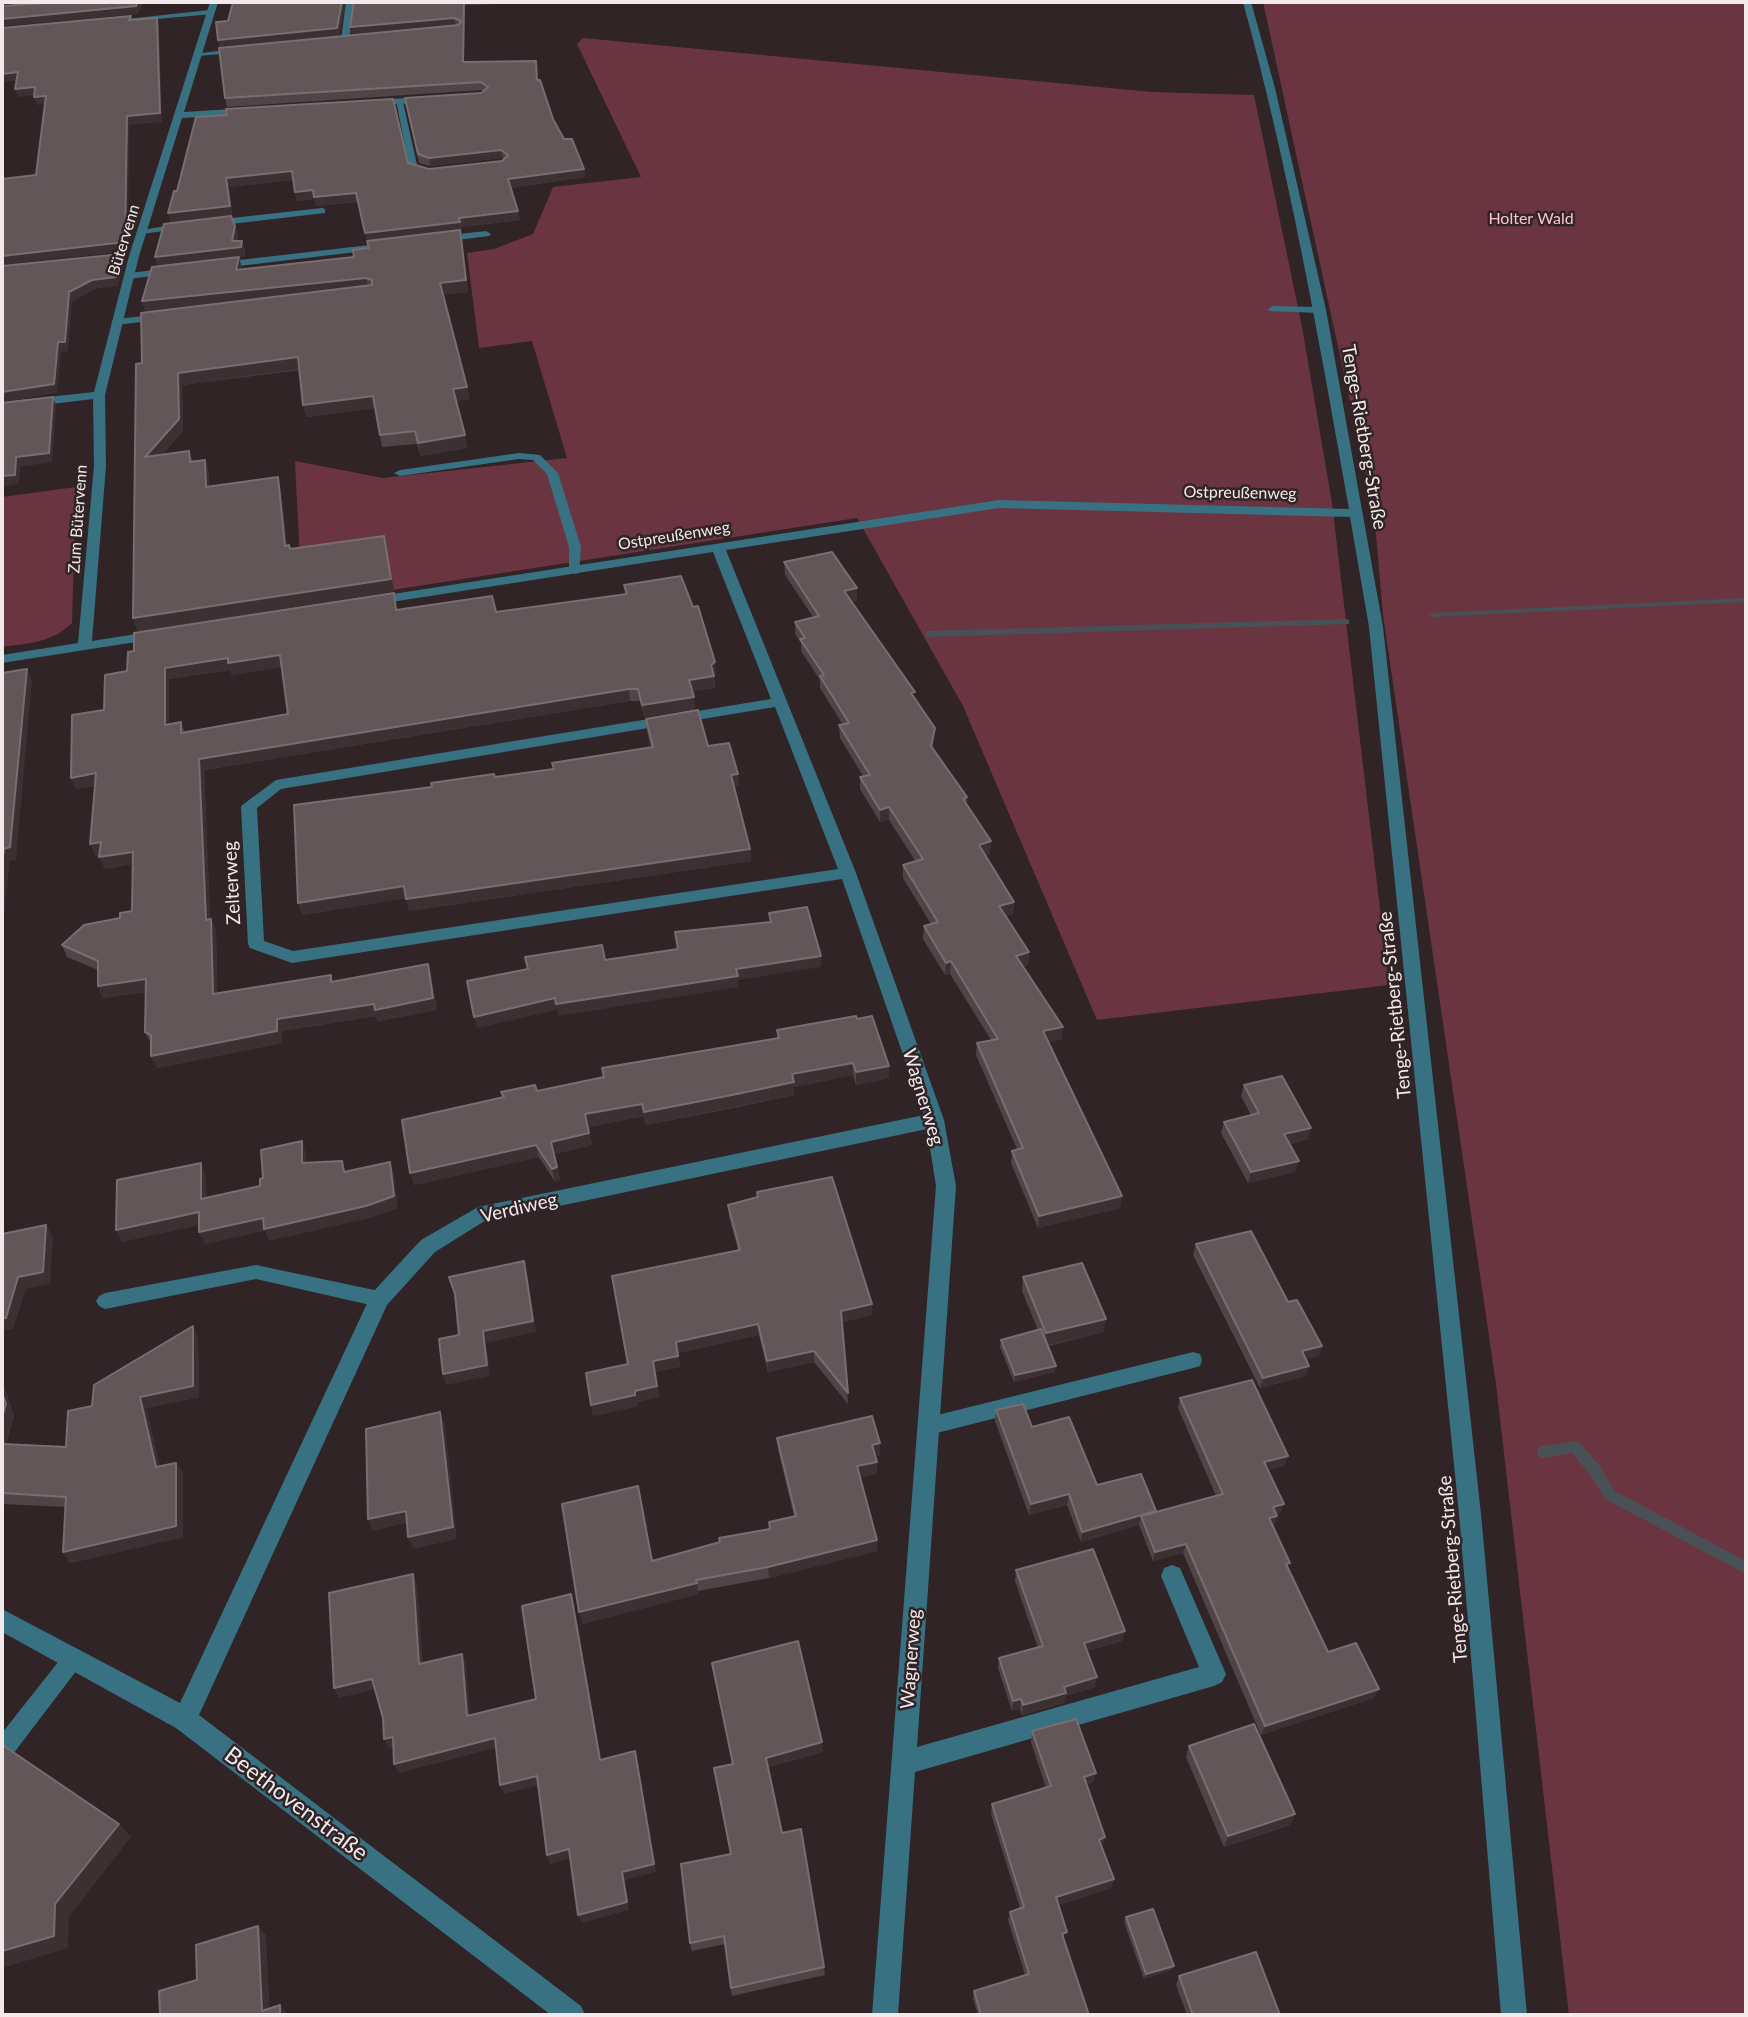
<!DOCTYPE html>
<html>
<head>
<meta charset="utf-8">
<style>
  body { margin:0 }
  #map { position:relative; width:1748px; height:2017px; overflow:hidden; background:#302426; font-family:Lato,sans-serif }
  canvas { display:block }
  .frame { position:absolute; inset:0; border:4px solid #f2e9ea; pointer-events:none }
</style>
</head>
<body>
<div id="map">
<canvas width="1748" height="2017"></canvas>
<div class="frame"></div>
</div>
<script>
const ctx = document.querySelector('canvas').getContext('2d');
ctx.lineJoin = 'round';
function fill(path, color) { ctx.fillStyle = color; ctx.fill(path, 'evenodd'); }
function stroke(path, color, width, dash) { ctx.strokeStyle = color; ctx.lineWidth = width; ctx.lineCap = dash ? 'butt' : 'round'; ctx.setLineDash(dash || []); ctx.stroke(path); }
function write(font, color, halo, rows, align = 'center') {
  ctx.font = font + ' Lato,sans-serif'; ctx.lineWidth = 5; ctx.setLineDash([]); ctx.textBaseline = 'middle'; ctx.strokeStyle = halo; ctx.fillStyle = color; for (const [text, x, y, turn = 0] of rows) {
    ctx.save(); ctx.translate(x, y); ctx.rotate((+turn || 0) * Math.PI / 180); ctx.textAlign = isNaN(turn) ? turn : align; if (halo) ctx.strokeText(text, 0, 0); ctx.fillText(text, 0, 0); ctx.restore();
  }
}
const green = new Path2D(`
  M1263,2H1746V2015H1569L1496,1384L1383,615L1374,512Z
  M583,38L1152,92L1254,95L1302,327L1332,503L1389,985L1097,1020L963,706L857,518L302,604L295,461L383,478L567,458L532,341L479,348L467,253L494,249L533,234L553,187L641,177L577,44Z
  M76,487L72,623C52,643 29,643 2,647V497Z`);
const stream = new Path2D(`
  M1746,598V602L1433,617L1429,615L1433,613Z
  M1346,619L1349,620V624L928,637L924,634L928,631Z
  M1575,1441L1580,1443L1599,1465L1615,1491L1746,1561V1574L1605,1499L1589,1473L1572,1453L1543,1458L1538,1456L1537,1452L1538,1448L1543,1446Z`);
const lane = new Path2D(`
  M346,2H354L349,40L345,42L341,40Z
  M210,10L213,14L112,23L108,21Z
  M241,48L244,52L198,56L194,54Z
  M396,100L403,102L417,165L434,170V174L409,167Z
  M322,208L325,209V213L214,226L209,223L214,220Z
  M182,223L187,226L185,228L142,234L137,231Z
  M486,231L491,234L489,236L441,242L436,239L441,236Z
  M387,243L390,244V248L222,268L217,265L222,262Z
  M172,268L177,271L175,273L129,279L124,276L129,273Z
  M1273,306L1320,307L1325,310L1320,313L1269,311L1268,309Z
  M162,314L167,317L166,319L116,325L111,322L116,319Z
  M519,453L540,455L558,473L581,547L579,573L575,574L569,570V547L547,474L533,460L519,459L400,476L394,473L400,470Z
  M256,1265L379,1291L385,1294L388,1299L385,1304L379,1307L256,1279L105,1309L99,1306L96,1301L99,1296L105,1293Z
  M1193,1352L1200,1354L1202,1360L1200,1366L1193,1368L929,1435L922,1432L919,1426L922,1420L929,1417Z
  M73,1649L80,1652L84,1659L80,1666L10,1758L2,1761V1733L66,1652Z`);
const street = new Path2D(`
  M210,2H218L184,112L249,108L254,111L249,114L182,118L139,256L105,395L106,466L92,641L155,631L162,635L155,639L2,663V655L78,643L94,466L93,399L2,410V402L94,392L129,256Z
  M1243,2H1251L1275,88L1326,310L1383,627L1481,1514L1527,2015H1501L1459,1514L1369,627L1350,517L999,508L726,550L856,873L944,1120L956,1186L917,1747L1199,1667L1161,1576L1164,1568L1172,1565L1180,1568L1226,1674L1222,1682L1214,1686L915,1772L898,2015H872L936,1186L927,1129L483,1222L435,1252L387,1305L199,1715L581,2006L585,2015H551L176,1728L2,1632V1609L180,1703L372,1293L421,1240L478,1207L924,1115L842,879L292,963L250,948L248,944L241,806L276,780L771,699L713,552L372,605L367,604V598L999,500L1349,509C1319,339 1289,169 1243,2ZM775,707L838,869L293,951L264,941L257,808L281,789Z
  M427,97L430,98V102L371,106L366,103L371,100Z`);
const wall = new Path2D(`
  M233,2H346L339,36L253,45L352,35L350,27L354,2H498V4L465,5L464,62L537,69V80L553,119L564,139L584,169L585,177L511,188L520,220L461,227L468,292L443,294L470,399L456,401L467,448L421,456L417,444L382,447L375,408L307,417L303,405L300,370L182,385L183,431L162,455L189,451L193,462L209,472V486L281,490L287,546L290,549L387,548L394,591L138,631L133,618L142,363L146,312L158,266L155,257L235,226L238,236L237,241H242L245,251L244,257H239L241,269L354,257L369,248L358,202L316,206L314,199L297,201L293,180L229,187L232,215L170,222L174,191L408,163L429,169L502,161L504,159L503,158L430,166L419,163L405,98L481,93L483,91L482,90L227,107L225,98L220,48L218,40L228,21Z
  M784,562L857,588V601L852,602L935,728L933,749L967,797V804L990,854L985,855L1014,902L1013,914L1006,916L1029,952L1028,965L1023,966L1062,1039L1048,1042L1120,1208L1038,1228L1011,1163L1012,1151L1017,1149L976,1055L977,1043L991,1040L950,974L945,975L923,939L924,926L931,924L903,878V865L916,862L889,820L880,822L860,789V777L863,776L840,738L839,725H843L820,688V680L801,651V643L795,634V622L813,617L785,575Z
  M624,585L716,673L714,675L715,688L693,691L695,709L644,717L640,701H630L204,770L210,920L211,919L216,931L217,993L331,975L333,982L428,964L431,975L437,1010L378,1021L376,1016L282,1031V1043L157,1068L151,1056V1044L145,1032L146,992L103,998L98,986V970L67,957L62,945L120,918L132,911V864L105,869L100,855L95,856V786L76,789L104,710L127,671L397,610L496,612L625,594ZM282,667L288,714L185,733L181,722L169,724V679L230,670L232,675Z
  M646,719L708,746L739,786H734L750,849L751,861L409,911L406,898L302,915L432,787L554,769L651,748L647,731Z
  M777,1030L889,1078L856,1085L853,1075L794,1087V1095L733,1108L646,1125L644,1116L588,1127L592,1145L554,1154L560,1179L555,1182L539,1157L414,1185L502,1098L501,1092L537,1091L777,1038Z
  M1244,1085L1308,1139L1289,1144L1299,1161L1295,1172L1248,1183L1221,1133L1224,1122L1251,1115L1241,1096Z
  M757,1192L872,1315L842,1322L848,1404L814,1362L768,1372L759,1335L678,1353L680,1367L655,1372L659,1397L637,1402L638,1406L593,1416L591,1405L628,1364L738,1250L729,1217L728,1205L757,1198Z
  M1196,1244L1288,1302L1319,1356L1306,1359L1309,1366L1306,1376L1260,1388L1193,1255Z
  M1023,1277L1104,1332L1048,1346L1055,1372L1014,1382L1000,1347L1001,1340L1038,1330L1022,1291Z
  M198,1338L199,1397L146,1408L160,1467L176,1463L183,1474V1537L70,1563L63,1552L66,1507L2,1504V1386L5,1390L14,1416L6,1444L66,1447L92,1406Z
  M1180,1398L1288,1456L1284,1466L1268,1470L1284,1504L1280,1513L1276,1514L1277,1516L1274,1525L1272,1526L1288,1567L1328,1652L1374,1698L1261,1735L1183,1553L1153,1561L1139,1525L1081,1542L1067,1505L1029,1515L995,1421L996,1410L1032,1427L1097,1485L1156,1511L1155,1512L1216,1496L1178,1408Z
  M777,1438L880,1443V1455L875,1456L877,1462L876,1474L860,1477L877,1551L769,1578L698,1591V1594L582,1624L652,1561L769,1529V1522L794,1516L778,1450Z
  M1016,1570L1125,1631L1122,1641L1087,1651L1095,1687L1066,1696L1064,1703L1022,1715L1020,1709L1012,1711L998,1668L999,1658L1038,1648L1015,1581Z
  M1032,1731L1096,1773L1093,1782L1086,1785L1103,1846L1102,1847L1114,1879L1111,1888L1058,1905L1065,1941L1089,2015H978L973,1999L974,1991L1025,1975L1008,1920L1010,1912L1020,1908L991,1814L992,1804L1046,1788L1031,1742Z
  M1189,1746L1295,1814L1290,1825L1224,1847L1186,1757Z
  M823,1752L768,1767L782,1833L824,1967L825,1975L732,1996L725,1944L692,1951L690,1943L731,1854L714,1768Z
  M1126,1917L1174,1966L1172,1970L1144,1979L1124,1922Z
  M1179,1976L1280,2015H1187L1176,1985Z`);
const shadedWall = new Path2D(`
  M138,2H143L138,14L4,26L2,29V19Z
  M342,2H346L339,36L220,49L218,40Z
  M464,2L465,5L464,70L463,62Z
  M157,18L159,25L162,122L129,125L128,251L2,265V256L127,116Z
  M454,18L456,25L352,35L350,27Z
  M18,72L21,80L2,82V74Z
  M35,87L38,95L18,97L15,89Z
  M46,96L48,104L37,105L34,97Z
  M501,150L503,158L430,166L429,158Z
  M584,169L585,177L509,188L508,179Z
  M292,171L294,180L229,187L232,215L170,222L168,213L226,178Z
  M313,190L356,193L358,202L316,206L314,199L297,201L295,192Z
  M518,211L520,220L461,227L459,218Z
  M460,222L468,292L442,295L367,242L365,233Z
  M235,226L238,236L235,247L242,241L245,251L244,257H239L242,268L239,281L158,267L155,257L232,241Z
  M122,254L125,263L118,286L95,289L72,302L68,351L61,352L57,393L2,402V392L58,342L69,292Z
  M366,278L369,289L146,313L142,301Z
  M298,357L301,369L182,385L183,431L149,469L145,457L178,373Z
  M467,387L470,399L455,401L453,389Z
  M373,396L376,408L307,417L303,405Z
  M53,397L56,406L52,462L20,467L19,484L2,487V476L16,457Z
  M465,435L467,448L421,456L418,443Z
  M205,460L209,472L210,499L206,487Z
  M278,477L281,490L288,559L285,546Z
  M384,536L394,591L138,631L133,618Z
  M857,588V601L844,604V591Z
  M280,655L284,667L232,675L230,670L169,679V737L165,725V668L228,658Z
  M715,662L716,673L712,676H714L715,688L690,692L689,680Z
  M27,669L32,681L16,860L10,861L2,930V864Z
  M629,689L630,701L204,770L211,932L206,920L199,759Z
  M694,697L695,709L644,717L642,705Z
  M935,728L934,741L931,759V746Z
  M96,773L101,785L76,789L71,778Z
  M738,774L739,786L732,787L731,775Z
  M889,807V820L880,822V810Z
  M991,841L990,854L978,857L979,845Z
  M101,842L106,854L95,856L90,844Z
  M750,849L751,861L409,911L406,899Z
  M133,852L138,863L105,869L99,857Z
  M404,886L408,898L302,915L298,903Z
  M1014,902L1013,914L998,918L999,906Z
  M211,919L216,931L218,1006L213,994Z
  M1029,952L1028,965L1015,969L1016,956Z
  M821,956V967L738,980L739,987L558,1016L557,1010L477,1028L474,1017L555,998Z
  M951,961L950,974L945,975L946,963Z
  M428,964L431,975L437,1010L378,1021L376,1016L282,1031V1043L157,1068L151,1056L277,1019Z
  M146,979L151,991L103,998L98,986Z
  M1063,1027L1062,1039L1042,1044L1043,1031Z
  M853,1063V1075L794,1087V1095L646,1125L644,1112L792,1074Z
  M889,1066V1078L856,1085V1072Z
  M642,1104L644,1116L587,1127L585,1114Z
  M1311,1128L1308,1139L1281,1145L1284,1134Z
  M589,1133L592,1145L553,1154L551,1142Z
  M302,1141L306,1154L307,1175L302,1163Z
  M536,1145L539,1157L414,1185L410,1173Z
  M1299,1161L1295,1172L1248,1183L1251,1172Z
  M390,1162L394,1174L398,1208L370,1218L269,1241L265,1231L205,1244L199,1232Z
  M201,1163L206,1175L207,1211L201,1199Z
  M557,1167L560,1179L555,1182L552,1169Z
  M1122,1196L1120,1208L1038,1228L1039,1216Z
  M199,1212L205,1224L122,1242L116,1230Z
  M46,1225L53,1237L50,1284L26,1289L13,1329L2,1331V1318L18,1277Z
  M524,1261L527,1273L536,1332L486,1343L490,1376L446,1385L443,1374L483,1331Z
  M872,1304V1315L841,1322V1311Z
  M1106,1319L1104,1332L1044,1346L1046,1333Z
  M758,1324L759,1335L677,1353L676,1342Z
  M193,1326L198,1338L199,1397L146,1408L163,1478L156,1467L140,1397Z
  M1322,1346L1319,1356L1298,1361L1302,1351Z
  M814,1351V1362L768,1372L767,1361Z
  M678,1356L680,1367L655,1372L653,1361Z
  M1056,1366L1055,1372L1014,1382L1015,1375Z
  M1309,1366L1306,1376L1260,1388L1263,1378Z
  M2,1386L5,1390L14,1416L2,1457Z
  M657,1386L659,1397L637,1402L635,1391Z
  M635,1395L638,1406L593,1416L591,1405Z
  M440,1412L445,1424L457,1539L413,1549L408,1537Z
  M880,1443V1455L872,1457V1445Z
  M1288,1456L1284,1466L1261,1472L1264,1462Z
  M877,1462L876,1474L857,1478V1466Z
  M176,1463L183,1474V1537L70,1563L63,1552Z
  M1069,1494L1067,1505L1029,1515L1031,1504Z
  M1284,1504L1280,1513L1270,1516L1273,1507Z
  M406,1511L410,1522L373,1531L368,1519Z
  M1156,1511L1153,1521L1141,1516L1139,1525L1081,1542L1082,1532Z
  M1277,1516L1274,1525L1265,1527L1269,1518Z
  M877,1540V1551L769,1578L768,1567Z
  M1186,1544L1183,1553L1153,1561L1155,1552Z
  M413,1574L417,1584L424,1674L419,1664Z
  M697,1583L698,1594L582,1624L579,1612Z
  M571,1594L574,1604L603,1769L600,1760Z
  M1125,1631L1122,1641L1082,1653L1084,1643Z
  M462,1654L466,1664L471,1726L467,1716Z
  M1097,1677L1095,1687L1066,1696L1064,1703L1022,1715L1023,1705L1064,1687Z
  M372,1679L377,1689L339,1698L334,1688Z
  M1379,1689L1374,1698L1261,1735L1265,1726Z
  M1021,1699L1020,1709L1012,1711L1013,1701Z
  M393,1737L398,1746L389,1748L384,1739Z
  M495,1738L499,1747L399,1773L394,1764Z
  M822,1742L823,1752L767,1767L766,1758Z
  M635,1751L656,1872L625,1880L629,1910L582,1923L578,1915L622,1872Z
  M1096,1773L1093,1782L1081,1787L1084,1777Z
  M537,1776L540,1785L504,1794L500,1785Z
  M1295,1814L1290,1825L1224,1847L1228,1836Z
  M119,1824L131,1837L69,1917L68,1948L2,1968V1951L55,1904Z
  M1105,1837L1103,1846L1096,1849L1099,1840Z
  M569,1849L573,1858L550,1864L547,1855Z
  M1114,1879L1111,1888L1054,1906L1056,1897Z
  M258,1926L266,1935L270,2015L262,2011Z
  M1174,1966L1172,1970L1144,1979L1146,1974Z
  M280,2005L287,2013V2015H280Z`);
const building = new Path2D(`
  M59,2H138L136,6L2,19V6Z
  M233,2H342L337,28L218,40L216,22L228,21Z
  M354,2H464L463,62L536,61L537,80H540L553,119L564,139H572L584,169L508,179L518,211L459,218L460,222L365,233L356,193L314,197L313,190L295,192L292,171L226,178L230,206L168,213L174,191H177L196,117L227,115L226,109L393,99L408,163L429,169L502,161L508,155L501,150L429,158L418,154L405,98L481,93L488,87L481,82L225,98L219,48L459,25L461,21L454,18L350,27Z
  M131,16L129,20L157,18L160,113L127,116L125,242L2,256V179L36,175L46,96L34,97L35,87L15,89L18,72L2,74V28Z
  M231,216L235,226L232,241H242L241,247L155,257L164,224Z
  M460,230L466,280L440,283L467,387L453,389L465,435L418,443L415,431L380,435L373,396L303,405L298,357L178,373L179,419L145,457L189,451L190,462L205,460L206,487L278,477L285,546L289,545L290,549L384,536L391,579L133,618L136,364L142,363L141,313L372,285V280L366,278L142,301L152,267L239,257L236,270L354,257L353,250L369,248L367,241Z
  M122,254L116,277L92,280L69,292L65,342H58L54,384L2,392V266Z
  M53,397L49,453L16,457L15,475L2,476V403Z
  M832,552L857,588L844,591L915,692L911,693L935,728L931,746L967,797L963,799L991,841L979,845L1014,902L999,906L1029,952L1016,956L1063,1027L1043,1031L1122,1196L1039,1216L1012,1151L1023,1148L977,1043L998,1039L951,961L946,963L924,926L938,922L903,865L923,859L889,807L880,810L860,777L870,775L839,725L849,723L820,676L824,675L800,639L805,638L795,622L819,616L784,562Z
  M681,576L693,607L698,606L715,662L711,665L714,676L689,680L694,697L642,705L638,689H629L199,759L206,920L211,919L213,994L331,975V982L428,964L433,998L375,1010L374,1004L277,1019V1031L151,1056V1035L145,1032L146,979L98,986V961L62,945L84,925L120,918V913L132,911L133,852L99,857L101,842L90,844L96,773L71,778L72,715L104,710L105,675L127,671L128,652L134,651V633L394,593L396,610L492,596L496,612L627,594L624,585ZM280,655L288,714L181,733V722L165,725V668L228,658V663Z
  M27,669L10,847L4,849L2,864V673Z
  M698,710L708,746L729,743L738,774L731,775L750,849L406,899L404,886L298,903L294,805L432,787L431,783L494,774L495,777L554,769L552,763L653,747L646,719Z
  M807,907L821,956L736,969L738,976L556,1004L555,998L474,1017L467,981L528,969L525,957L602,945L605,960L678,949L675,932L771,922L769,913Z
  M856,1016L857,1019L872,1016L889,1066L856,1072L853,1063L792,1074L794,1082L732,1095L644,1112L642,1104L585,1114L589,1133L551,1142L557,1167L552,1169L536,1145L410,1173L402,1120L504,1097L501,1092L535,1085L537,1091L604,1077L602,1068L779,1038L777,1030Z
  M1282,1076L1311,1128L1284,1134L1299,1161L1251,1172L1224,1122L1259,1113L1244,1085Z
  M302,1141V1163L342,1161L344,1172L390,1162L394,1196L366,1206L264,1229L263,1218L199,1232V1212L116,1230L117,1180L201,1163V1199L260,1186V1179L263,1178L261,1150Z
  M832,1177L872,1304L841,1311L848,1393L814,1351L767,1361L758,1324L676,1342L678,1356L653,1361L657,1386L635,1391V1395L591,1405L586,1373L628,1364L612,1276L740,1250L728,1205L758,1197L757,1192Z
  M46,1225L43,1272L18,1277L6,1318H2V1234Z
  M1251,1231L1288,1302L1297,1300L1322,1346L1302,1351L1309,1366L1263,1378L1196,1244Z
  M524,1261L533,1321L483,1331L487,1365L443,1374L439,1339L459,1335L455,1294L449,1277Z
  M1082,1263L1106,1319L1046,1333L1023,1277Z
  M193,1326V1386L140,1397L156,1467L176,1463V1526L63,1552L66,1497L2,1493L3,1444L66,1447L68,1411L92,1406L94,1385Z
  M1041,1329L1056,1366L1015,1375L1001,1340Z
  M1252,1380L1288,1456L1264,1462L1284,1504L1273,1507L1277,1516L1269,1518L1290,1563L1286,1564L1328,1652L1356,1643L1379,1689L1265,1726L1186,1544L1155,1552L1141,1516L1223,1494L1180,1398Z
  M2,1393L6,1404L2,1417Z
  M1023,1404L1032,1427L1069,1417L1097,1485L1141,1474L1156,1511L1082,1532L1069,1494L1031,1504L996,1410Z
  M440,1412L453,1527L408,1537L406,1511L368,1519L366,1429Z
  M872,1416L880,1443L872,1445L877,1462L857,1466L877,1540L768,1567L696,1580L697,1583L579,1612L562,1504L638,1486L652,1561L720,1542L719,1538L770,1529L769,1522L796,1516L777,1438Z
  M1093,1549L1125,1631L1084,1643L1097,1677L1064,1687L1066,1693L1023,1705L1021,1699L1013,1701L999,1658L1043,1646L1016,1570Z
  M413,1574L419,1664L462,1654L467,1716L536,1699L522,1606L571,1594L600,1760L635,1751L654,1864L622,1872L627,1902L578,1915L569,1849L547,1855L537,1776L500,1785L495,1738L394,1764L393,1737L384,1739L383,1718L372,1679L334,1688L329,1593Z
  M798,1641L822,1742L766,1758L782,1833L801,1829L824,1967L731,1988L724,1936L690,1943L681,1864L731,1854L714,1768L733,1764L712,1663Z
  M1076,1719L1096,1773L1084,1777L1105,1837L1099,1840L1114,1879L1056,1897L1067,1932L1062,1934L1089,2015H981L974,1991L1029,1974L1010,1912L1024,1907L992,1804L1051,1786L1032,1731Z
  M1254,1724L1295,1814L1228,1836L1189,1746Z
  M4,1746L119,1824L55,1904L54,1936L2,1951V1748Z
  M1153,1909L1174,1966L1146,1974L1126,1917Z
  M258,1926L262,2011L280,2005V2015H160L159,1991L197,1980L196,1945Z
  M1256,1952L1280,2015H1193L1179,1976Z`);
const farParknames = [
  ["Holter Wald",1531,219]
];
const farStreetnames = [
  ["Bütervenn",124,240,-73],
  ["Ostpreußenweg",1240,493,1],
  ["Zum Bütervenn",78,519,-86],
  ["Ostpreußenweg",674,536,-9]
];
const streetNames = [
  ["Tenge-Rietberg-Straße",1364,437,80],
  ["Zelterweg",232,883,-93],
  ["Tenge-Rietberg-Straße",1395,1005,-96],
  ["Wagnerweg",923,1097,73],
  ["Verdiweg",519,1208,-13],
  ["Tenge-Rietberg-Straße",1453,1569,-95],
  ["Wagnerweg",911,1659,-86]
];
const nearStreetnames = [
  ["Beethovenstraße",296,1804,37]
];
fill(green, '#6b3441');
fill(stream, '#495156');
fill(lane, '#387182');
fill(street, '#387182');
fill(wall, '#514447');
fill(shadedWall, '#3d3033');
fill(building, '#625659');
stroke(building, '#796d70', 2);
write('16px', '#fec3ce', '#302426', farParknames);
write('16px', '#f2e9ea', '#302426', farStreetnames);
write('19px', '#f2e9ea', '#302426', streetNames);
write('23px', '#f2e9ea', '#302426', nearStreetnames);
</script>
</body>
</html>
